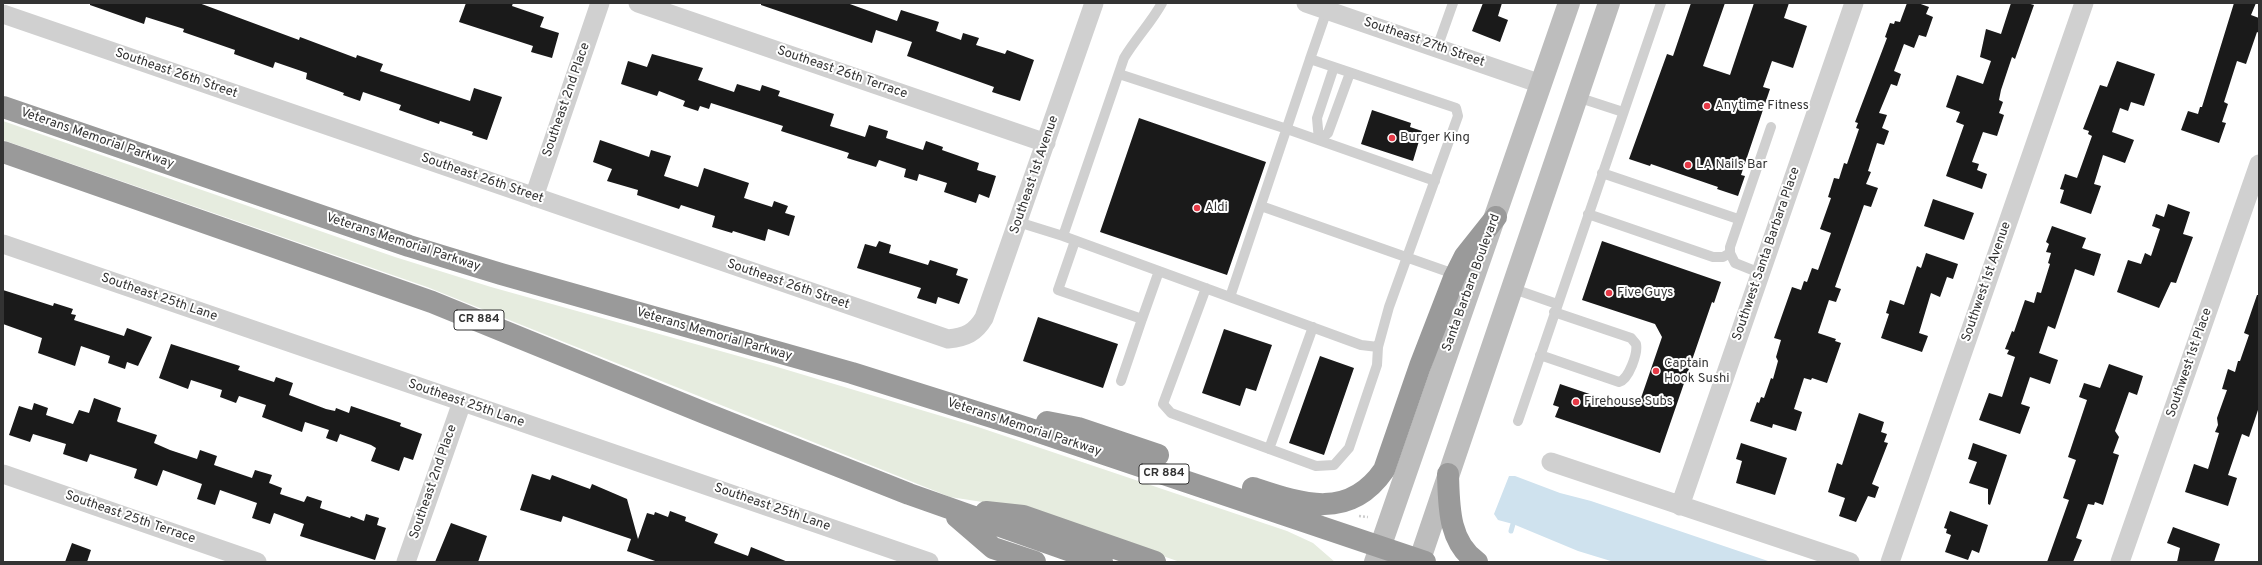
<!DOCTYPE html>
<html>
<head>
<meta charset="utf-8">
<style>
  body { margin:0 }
  #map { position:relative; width:2262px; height:565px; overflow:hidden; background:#fff; font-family:Overpass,sans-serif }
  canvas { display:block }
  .frame { position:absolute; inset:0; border:4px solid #333; pointer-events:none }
</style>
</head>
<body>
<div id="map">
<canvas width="2262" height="565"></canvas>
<div class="frame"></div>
</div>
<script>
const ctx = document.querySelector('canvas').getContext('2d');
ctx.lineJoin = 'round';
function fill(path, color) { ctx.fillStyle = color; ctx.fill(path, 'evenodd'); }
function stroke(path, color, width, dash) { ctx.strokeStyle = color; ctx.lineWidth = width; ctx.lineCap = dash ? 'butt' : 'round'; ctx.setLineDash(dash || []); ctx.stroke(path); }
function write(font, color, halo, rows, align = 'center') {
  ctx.font = font + ' Overpass,sans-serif'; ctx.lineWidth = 4; ctx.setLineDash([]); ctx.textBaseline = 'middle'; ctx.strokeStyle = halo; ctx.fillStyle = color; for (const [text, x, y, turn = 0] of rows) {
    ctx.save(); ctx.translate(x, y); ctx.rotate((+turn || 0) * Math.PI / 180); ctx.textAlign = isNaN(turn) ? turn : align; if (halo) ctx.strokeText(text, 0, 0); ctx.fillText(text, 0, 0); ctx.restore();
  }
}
const green = new Path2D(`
  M3,121L395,257L491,287L774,366L978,427L1287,531L1313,543L1335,562H1180L1028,509L950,497L427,287L3,140Z`);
const water = new Path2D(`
  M1509,476H1515L1560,493L1591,501L1771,562H1614L1578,551L1513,524L1498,520L1494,514Z`);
const stream = new Path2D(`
  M1511,531L1513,524`);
const building = new Path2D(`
  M90,3H199L299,40L300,37L356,58L357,55L383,64L380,71L470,101L474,88L502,97L487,140L472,135L473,132L440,121L439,124L399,110L401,105L363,92L360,101L343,95L344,93L306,79L307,73L275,62L273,68L234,54L235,50L183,32L184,29L146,17L144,24L90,5Z
  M466,3H513L512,6L544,17L540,27L559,33L552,58L531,52L533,46L459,22Z
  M761,3H847L897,21L901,10L939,22L936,31L961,40L963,33L979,38L976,45L1005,54L1007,50L1034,60L1020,101L992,92L994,87L907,56L912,42L876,30L872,43L761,5Z
  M1483,3H1502L1498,16L1508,20L1500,42L1472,31Z
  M1691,3H1725L1703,66L1730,75L1754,3H1789L1784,18L1807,26L1793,68L1772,61L1763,87L1770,89L1741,175L1745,176L1738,196L1717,189L1718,187L1651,164L1650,166L1629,159L1667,54L1673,56Z
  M1907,3H1918L1929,7L1926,14L1933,17L1926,37L1919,35L1914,48L1904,44L1894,71L1901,74L1897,86L1891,84L1879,113L1887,115L1882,128L1889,131L1884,145L1877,143L1868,171L1871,172L1866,184L1878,188L1871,207L1864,205L1835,287L1841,289L1836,302L1829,300L1818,333L1836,339L1835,341L1841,343L1827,383L1812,378L1811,380L1804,378L1794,409L1802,412L1796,431L1773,424L1772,428L1750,421L1757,402L1759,403L1761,397L1764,398L1771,378L1773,379L1778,361L1776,357L1781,340L1774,338L1792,287L1801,290L1804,281L1807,282L1812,268L1818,270L1831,233L1820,229L1831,198L1828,197L1834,178L1839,179L1844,163L1847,164L1859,129L1856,128L1858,123L1855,122L1887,38L1885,37L1890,23L1894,24L1895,21L1900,22Z
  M2011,3H2027L2034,5L2015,59L2012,57L2001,90L1999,100L2003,102L1999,113L2004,115L1997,136L1983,132L1972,162L1979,164L1977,170L1987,174L1982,189L1946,176L1964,125L1956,122L1960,112L1946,107L1957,75L1983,84L1991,61L1980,57L1986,29L2001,34Z
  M2234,3H2256L2251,15L2259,18V33L2257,32L2246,64L2237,61L2224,102L2228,104L2222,122L2226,123L2219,143L2181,130L2188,111L2198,114L2200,107H2202Z
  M652,54L703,68L698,80L734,92L737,84L760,91L762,85L780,91L778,96L834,114L830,126L865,137L869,125L888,131L886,138L923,150L926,141L943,147L942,150L979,163L977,170L996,176L989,198L979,194L976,203L944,192L947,183L919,174L917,181L904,177L906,169L879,160L876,167L847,158L849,153L781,131L783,126L711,103L709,109L700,106L698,111L683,106L685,101L659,91L657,96L621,84L628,61L647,67Z
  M2117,61L2155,74L2144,106L2131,102L2128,111L2120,108L2112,132L2134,140L2125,163L2103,155L2094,184L2101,186L2091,214L2060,203L2064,190L2060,189L2065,174L2077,178L2092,136L2088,134L2089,131L2083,129L2100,85L2107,87Z
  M1372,110L1411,123L1410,127L1422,131L1413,161L1361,144Z
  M1139,118L1266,162L1227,275L1100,232Z
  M600,140L649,157L651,150L671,156L664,176L698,187L704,168L749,183L744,198L772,207L774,201L788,206L785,213L795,216L789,236L768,229L765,241L733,231L732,233L712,227L715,216L681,205L679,209L637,195L638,190L607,181L612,169L593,162Z
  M1933,199L1974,213L1964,240L1924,226Z
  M2168,204L2190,212L2183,234L2193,237L2176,283L2171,282L2159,308L2117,292L2128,260L2141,264L2145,253L2151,256L2160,229L2152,226L2156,214L2164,217Z
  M2052,226L2086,238L2082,248L2101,254L2094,276L2075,269L2055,329L2048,326L2039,353L2058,360L2050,384L2030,377L2021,404L2030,407L2020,434L1979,420L1989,393L2002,397L2015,357L2007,354L2009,350L2005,349L2012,331L2014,332L2025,300L2034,303L2037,292L2041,293L2050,264L2048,263L2051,253L2046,252L2049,244L2046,242Z
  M879,241L891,245L889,253L928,265L930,260L958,269L956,275L968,279L959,304L938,297L936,304L917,298L921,288L857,268L865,244L876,247Z
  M1602,241L1721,282L1714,303L1712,302L1660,453L1555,417L1559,407L1553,405L1560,384L1628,407L1640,401L1662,337L1655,324L1582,300Z
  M1926,253L1958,264L1953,279L1947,277L1940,297L1931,293L1919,333L1928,336L1922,352L1881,338L1889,314L1886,313L1890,300L1904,305L1917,266L1921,268Z
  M3,290L53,306L54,303L73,309L71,314L76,315L74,320L124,336L127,328L152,337L138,366L127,362L125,369L108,363L110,356L81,346L75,366L38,353L42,338L3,324Z
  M2257,295H2259V407L2249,437L2242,434L2228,475L2237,478L2228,506L2185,492L2194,464L2208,469L2219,433L2215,432L2218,425L2217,418L2227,390L2222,389L2228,369L2235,372L2238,361H2240L2249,335L2244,333Z
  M1038,317L1118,344L1103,388L1023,361Z
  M1224,329L1272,345L1256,391L1246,388L1240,406L1202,393Z
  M171,344L240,366L238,370L274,382L276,377L293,383L289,395L326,409L335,411L336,408L349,413L351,406L401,423L400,426L422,434L413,460L404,457L399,471L371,461L376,448L371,445L340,434L337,442L326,438L329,430L305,422L302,432L262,417L266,405L239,396L236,403L220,397L222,390L191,380L188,389L159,378Z
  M1320,356L1354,368L1324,455L1289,443Z
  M2109,364L2143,376L2137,395L2129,392L2115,431L2119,437L2113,453L2119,455L2103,505L2095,502L2094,505L2088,504L2076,538L2082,540L2073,562H2047L2069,500L2063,498L2076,460L2068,457L2087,400L2079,397L2084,383L2100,388Z
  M94,398L121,408L117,421L118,422L157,435L154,443L170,450L197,459L200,450L217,456L214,465L252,478L255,470L272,475L269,483L282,488L280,494L304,502L307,496L322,501L320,508L350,518L351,516L364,521L366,514L379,518L377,525L386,528L375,560L300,536L304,524L274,513L270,524L252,518L257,503L220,490L215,505L197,499L202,484L163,470L157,486L134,478L137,469L90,454L87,462L63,454L66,444L33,434L30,442L9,435L19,406L32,410L34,403L48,408L46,415L73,424L79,410L89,413Z
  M1859,413L1884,422L1881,432L1887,434L1884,442L1888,443L1872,484L1879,487L1875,498L1868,496L1856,522L1839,516L1845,498L1828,492L1837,463L1842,465Z
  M1741,443L1787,458L1775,495L1736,483L1742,461L1736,459Z
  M1973,443L2007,455L1990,505L1988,504V489L1969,483L1977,462L1968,459Z
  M532,474L550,480L552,475L590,489L592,484L627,499L638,539L647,513L654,515L655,512L668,517L670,511L686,517L685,521L718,534L714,543L748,556L751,547L788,562H658L627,551L631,539L563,516L561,522L520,510Z
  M1950,511L1988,525L1979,553L1972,550L1968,560L1945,552L1951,535L1946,533L1947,529L1944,528Z
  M451,523L487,536L478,562H435Z
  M2173,527L2220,544L2214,562H2177L2180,548L2167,543Z
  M72,543L91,550L87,562H65Z`);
const path = new Path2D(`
  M1359,516L1368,517`);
const lane = new Path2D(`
  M1162,3C1151,23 1136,38 1124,58L1063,236L1361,345L1378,347L1389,307L1458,116L1456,108L1310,59L1230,297
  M1437,48L1453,3
  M1310,59L1327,10
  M1119,74L1287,129L1435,181
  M1577,97L1623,112
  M1319,140L1328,133L1350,73
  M1319,140L1317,118L1334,67
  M1602,173L1738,219
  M1261,206L1457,275
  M1588,214L1713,257H1723L1730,253
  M1018,222L1063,236
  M1075,241L1058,290L1142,319L1159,271
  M1760,273L1735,263L1730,253V247L1771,127
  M1206,288L1163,404L1171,413L1316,466L1334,465L1349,448L1377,365L1378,347
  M1511,288L1557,304
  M1540,355L1619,382C1629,379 1638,353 1636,344L1631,338L1554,312
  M1121,381L1142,319
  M1518,421L1661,3
  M1269,449L1313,327`);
const street = new Path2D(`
  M638,3L1046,143
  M1306,3L1541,84
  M3,14L948,339C966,337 975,333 984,318L1094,3
  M534,197L600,3
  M3,244L929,562
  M1551,462L1850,562
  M3,474L257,562
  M1680,506L1854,3
  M406,562L462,402
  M1890,562L2084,3
  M2120,562L2259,164`);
const secondary = new Path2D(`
  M1375,562L1569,3
  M1419,562L1609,3`);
const highway = new Path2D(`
  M3,107L409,246L501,274L852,373L1027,428L1425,562
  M3,152L432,302L707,414L909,494L1102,562
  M1047,422L1078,428L1158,455
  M1448,474C1449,505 1448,542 1477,562
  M1253,488C1301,504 1349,521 1384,470L1420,366L1454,278L1465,256L1496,217
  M986,512L1023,516L1155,562
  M957,517L993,548L1035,562`);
const markers = [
  [1707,106,4,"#e63946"],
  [1392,138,4,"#e63946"],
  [1688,165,4,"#e63946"],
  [1197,208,4,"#e63946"],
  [1609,293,4,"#e63946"],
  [1656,371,4,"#e63946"],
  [1576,402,4,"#e63946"]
];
const shields = [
  [479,320,50],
  [1164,474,50]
];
const shieldNames = [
  ["CR 884",479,320],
  ["CR 884",1164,474]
];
const streetNames = [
  ["Southeast 27th Street",1424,43,19],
  ["Southeast 26th Terrace",842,73,19],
  ["Southeast 26th Street",176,74,19],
  ["Southeast 2nd Place",567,100,-71],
  ["Veterans Memorial Parkway",97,139,19],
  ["Southeast 1st Avenue",1035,175,-71],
  ["Southeast 26th Street",482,179,19],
  ["Veterans Memorial Parkway",403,243,18],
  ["Southwest Santa Barbara Place",1767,254,-71],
  ["Southwest 1st Avenue",1987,282,-71],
  ["Santa Barbara Boulevard",1472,283,-70],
  ["Southeast 26th Street",788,285,19],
  ["Southeast 25th Lane",159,298,19],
  ["Veterans Memorial Parkway",714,335,16],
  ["Southwest 1st Place",2190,363,-71],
  ["Southeast 25th Lane",466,404,19],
  ["Veterans Memorial Parkway",1024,428,18],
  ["Southeast 2nd Place",434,482,-71],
  ["Southeast 25th Lane",772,508,19],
  ["Southeast 25th Terrace",130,518,19]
];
const poiNames = [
  ["Anytime Fitness",1715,106],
  ["Burger King",1400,138],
  ["LA Nails Bar",1696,165],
  ["Aldi",1205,208],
  ["Five Guys",1617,293],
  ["Captain",1664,364],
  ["Hook Sushi",1664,379],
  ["Firehouse Subs",1584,402]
];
fill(green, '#e6ecdf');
fill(water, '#cfe2ee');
stroke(stream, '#cfe2ee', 5);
fill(building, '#1a1a1a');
stroke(path, '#cdcdcd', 2.5, [2, 2]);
stroke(lane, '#d0d0d0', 10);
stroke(street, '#d0d0d0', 19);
stroke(secondary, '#bdbdbd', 22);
stroke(highway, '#9a9a9a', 22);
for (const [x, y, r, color] of markers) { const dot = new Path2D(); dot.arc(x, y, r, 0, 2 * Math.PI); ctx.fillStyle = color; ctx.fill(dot); stroke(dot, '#fff', 1.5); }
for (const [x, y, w] of shields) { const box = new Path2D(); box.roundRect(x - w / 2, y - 10, w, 20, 3); ctx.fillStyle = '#fff'; ctx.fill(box); stroke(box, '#333', 1); }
write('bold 12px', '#333', null, shieldNames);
write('13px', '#333', '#fff', streetNames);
write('13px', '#333', '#fff', poiNames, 'left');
</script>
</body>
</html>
